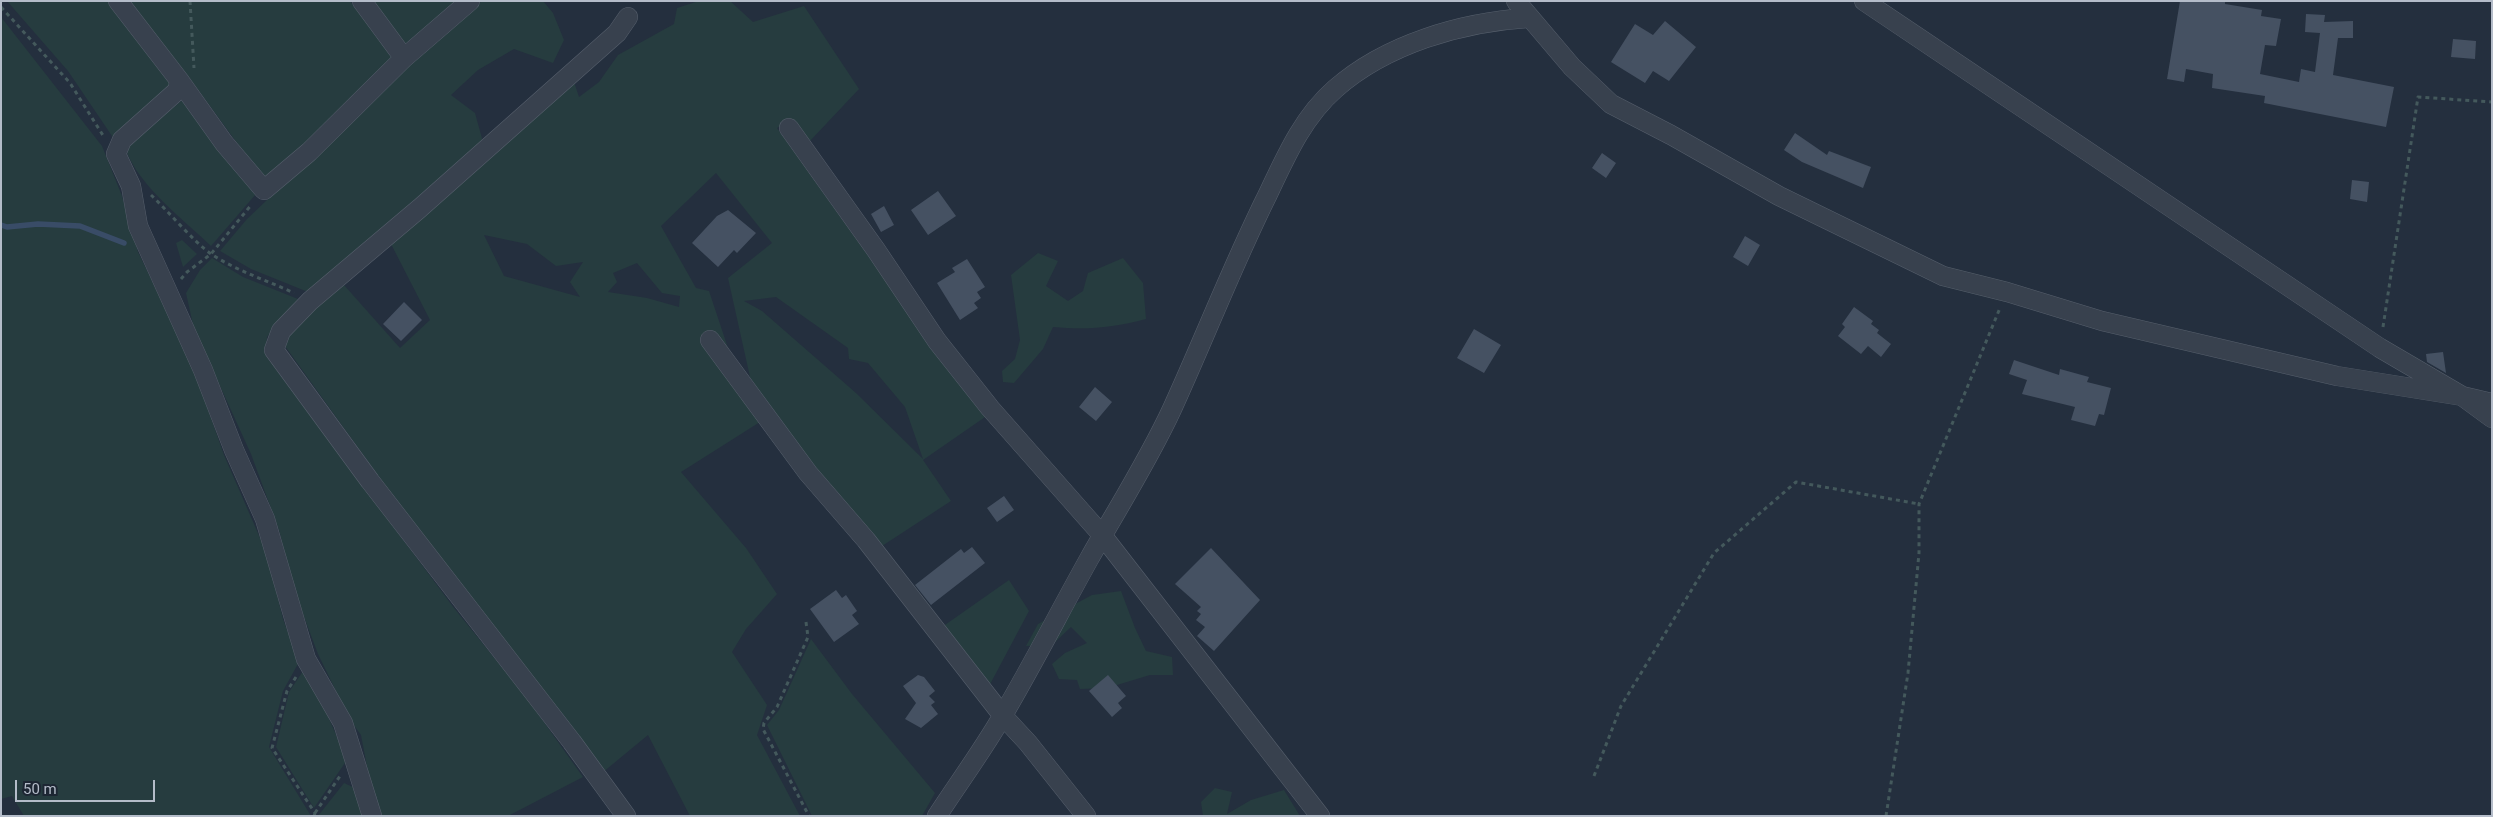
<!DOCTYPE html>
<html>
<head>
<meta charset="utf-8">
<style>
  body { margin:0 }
  #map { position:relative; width:2493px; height:817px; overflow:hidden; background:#242f3e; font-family:Roboto,sans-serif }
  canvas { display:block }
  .frame { position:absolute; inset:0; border:2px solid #b4bcc9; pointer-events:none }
  .scale { position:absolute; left:15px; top:780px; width:140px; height:22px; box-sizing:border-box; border:2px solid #b4bcc9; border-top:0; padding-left:6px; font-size:15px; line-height:18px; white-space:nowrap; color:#b4bcc9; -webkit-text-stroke:4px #1d2633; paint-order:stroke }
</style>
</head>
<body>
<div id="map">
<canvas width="2493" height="817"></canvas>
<div class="frame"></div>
<div class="scale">50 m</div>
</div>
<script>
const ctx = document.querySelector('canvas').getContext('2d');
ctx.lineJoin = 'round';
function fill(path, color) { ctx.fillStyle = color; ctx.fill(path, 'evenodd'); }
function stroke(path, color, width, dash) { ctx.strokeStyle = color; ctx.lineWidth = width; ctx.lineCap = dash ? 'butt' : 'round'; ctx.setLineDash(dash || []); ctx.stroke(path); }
const green = new Path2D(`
  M7,1H108L171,80L168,92L114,139L68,71Z
  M128,1H350L393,55L391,63L330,118L305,146L265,181L185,72Z
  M369,1H458L406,49Z
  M482,1H543L553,13L564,40L553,63L514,49L478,70L451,95L475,113L483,142L308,292L251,269L220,251L247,219L410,64Z
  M699,1H730L753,22L804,6L859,89L810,141L790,120L777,128L864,250L988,415L923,460L951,501L879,548L752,386L728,278L772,243L716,173L661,226L696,288L709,291L732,360L710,330L702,336L760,422L681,472L746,548L777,594L746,629L732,652L767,705L757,735L800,816H690L648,735L602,773L387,488L285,346C295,319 321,301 344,285L400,348L430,320L391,244L573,79L579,97L599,82L618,55L674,24L677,8ZM484,235L527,244L556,266L583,262L570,282L580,297L504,276ZM637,263L662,293L680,296L679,307L647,298L608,292L617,282L613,273ZM776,297L848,348L849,359L868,363L905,407L923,459L856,393L762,311L744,301Z
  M1,17L102,146L122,196L138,252L191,361L224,455L267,554L283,619L299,662L283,691L269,747L311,816H24L12,796L1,799Z
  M184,99L256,194L211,246C184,220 138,185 126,150L131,140Z
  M182,240L197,254L183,267L176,243Z
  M1038,253L1058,261L1046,286L1068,301L1083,291L1088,273L1123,258L1143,283L1146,319C1112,328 1087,330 1053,327L1043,349L1014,383L1003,382L1002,371L1015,359L1020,340L1011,275Z
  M212,258L243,277L298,299L267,337L266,356L454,608L526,697L583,777L508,816H380L373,798L361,735L350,720L318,654L295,593L279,530L251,454L194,329L186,293L200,270Z
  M1009,580L1029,611L987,690L942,627Z
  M1121,591L1135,628L1146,651L1172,657L1173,675H1150L1107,688L1080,689L1077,680L1059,679L1052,664L1065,653L1087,643L1071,627L1052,645L1026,646L1038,624L1092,595Z
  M811,639L852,694L935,793L922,816H812L767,725L779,710Z
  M303,671L320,698L347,760L314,808L276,747L289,692Z
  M344,783L355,788L363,816H318Z
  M1215,788L1232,792L1227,814L1251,800L1284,790L1300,816H1203L1201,802Z`);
const stream = new Path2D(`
  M1,225L7,227L38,224L80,226L124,243`);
const building = new Path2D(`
  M2180,1H2225V4L2262,10L2261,16L2281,19L2276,46L2265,45L2260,74L2299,82L2301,69L2315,72L2320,33L2305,32L2306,14L2325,15L2324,22L2353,21V38H2338L2333,75L2394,87L2386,127L2264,103L2265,96L2212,88L2213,74L2186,69L2184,82L2167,79Z
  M1665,21L1696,47L1669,81L1653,71L1645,83L1611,62L1635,24L1653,35Z
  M2453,39L2476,41L2475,59L2451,57Z
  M1795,133L1827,155L1829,151L1871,167L1863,188L1802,162L1784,150Z
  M1602,153L1616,163L1606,178L1592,168Z
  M2352,180L2369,182L2367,202L2350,199Z
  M938,191L956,216L928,235L911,210Z
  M884,206L894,225L881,232L871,214Z
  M728,210L756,233L737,253L734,250L718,267L692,243L717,216Z
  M1745,236L1760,245L1748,266L1733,257Z
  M967,259L985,287L977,292L981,298L974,303L978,308L960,320L937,283L955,272L952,268Z
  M404,302L422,320L401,341L383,324Z
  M1854,307L1873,321L1871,324L1879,330L1877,333L1891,344L1881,357L1868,346L1861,354L1838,336L1845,327L1842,324Z
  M1474,329L1501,345L1484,373L1457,358Z
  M2443,352L2446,373L2427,362L2426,354Z
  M2014,360L2059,375L2060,369L2089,377L2087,382L2111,388L2104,415L2099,414L2095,426L2071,420L2075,407L2022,394L2027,380L2009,374Z
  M1095,387L1112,402L1096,421L1079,407Z
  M1004,496L1014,510L997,522L987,508Z
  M972,547L985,563L931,605L915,585L961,549L964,553Z
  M1211,548L1260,600L1214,651L1197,636L1205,627L1196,620L1201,614L1197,611L1201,607L1175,584Z
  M836,590L842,598L846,595L857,611L852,615L859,624L834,642L810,609Z
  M918,675L924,677L935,691L929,696L935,702L931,705L938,714L921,728L905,719L916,703L903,686Z
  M1108,675L1126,696L1118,703L1122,708L1112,717L1089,691Z`);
const path = new Path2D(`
  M190,1L194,68
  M1,7L70,83L104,137
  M151,195C168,211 193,241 211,254C237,271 266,280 294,293
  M181,279L187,272L211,254L252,204
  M2383,327L2418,97L2492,102
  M806,622L808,637L777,707L764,723L763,729L809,816
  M296,677L287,691L272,748L315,813L314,816
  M1594,776L1621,706L1714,553L1796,482L1919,504
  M315,813L340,776
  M1886,816L1908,673L1919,553V504L2000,308`);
const street = new Path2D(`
  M118,1L179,80L178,90L122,140L116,154L131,186L138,226L203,370L234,450L265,519L306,659L343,723L372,816
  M362,1L404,58
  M1516,1L1572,67L1611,104L1671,135L1779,196L1943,276L2007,292L2102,321L2337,376L2462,396L2492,403
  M1864,1L2380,348L2462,396L2492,418
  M179,80L224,143L264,190L309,152L404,58L470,1
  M789,128L876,250L937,341L990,408L1102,535L1320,816
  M710,340L808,473L866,540L1003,716L1028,743L1086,816
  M626,816L572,742L370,481L274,350L281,331L310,301L420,208L617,33L628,17
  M937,816C959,782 983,750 1003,715C1033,664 1060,611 1089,559C1117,509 1148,461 1172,409C1205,337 1233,264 1268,194C1286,156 1303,117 1335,89C1386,44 1462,22 1528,18`);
fill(green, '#263c3f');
stroke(stream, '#394c67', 5.5);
fill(building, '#455162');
stroke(street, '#565f6c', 20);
stroke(path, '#44595c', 3, [4, 4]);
stroke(street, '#38414e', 19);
</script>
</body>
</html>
